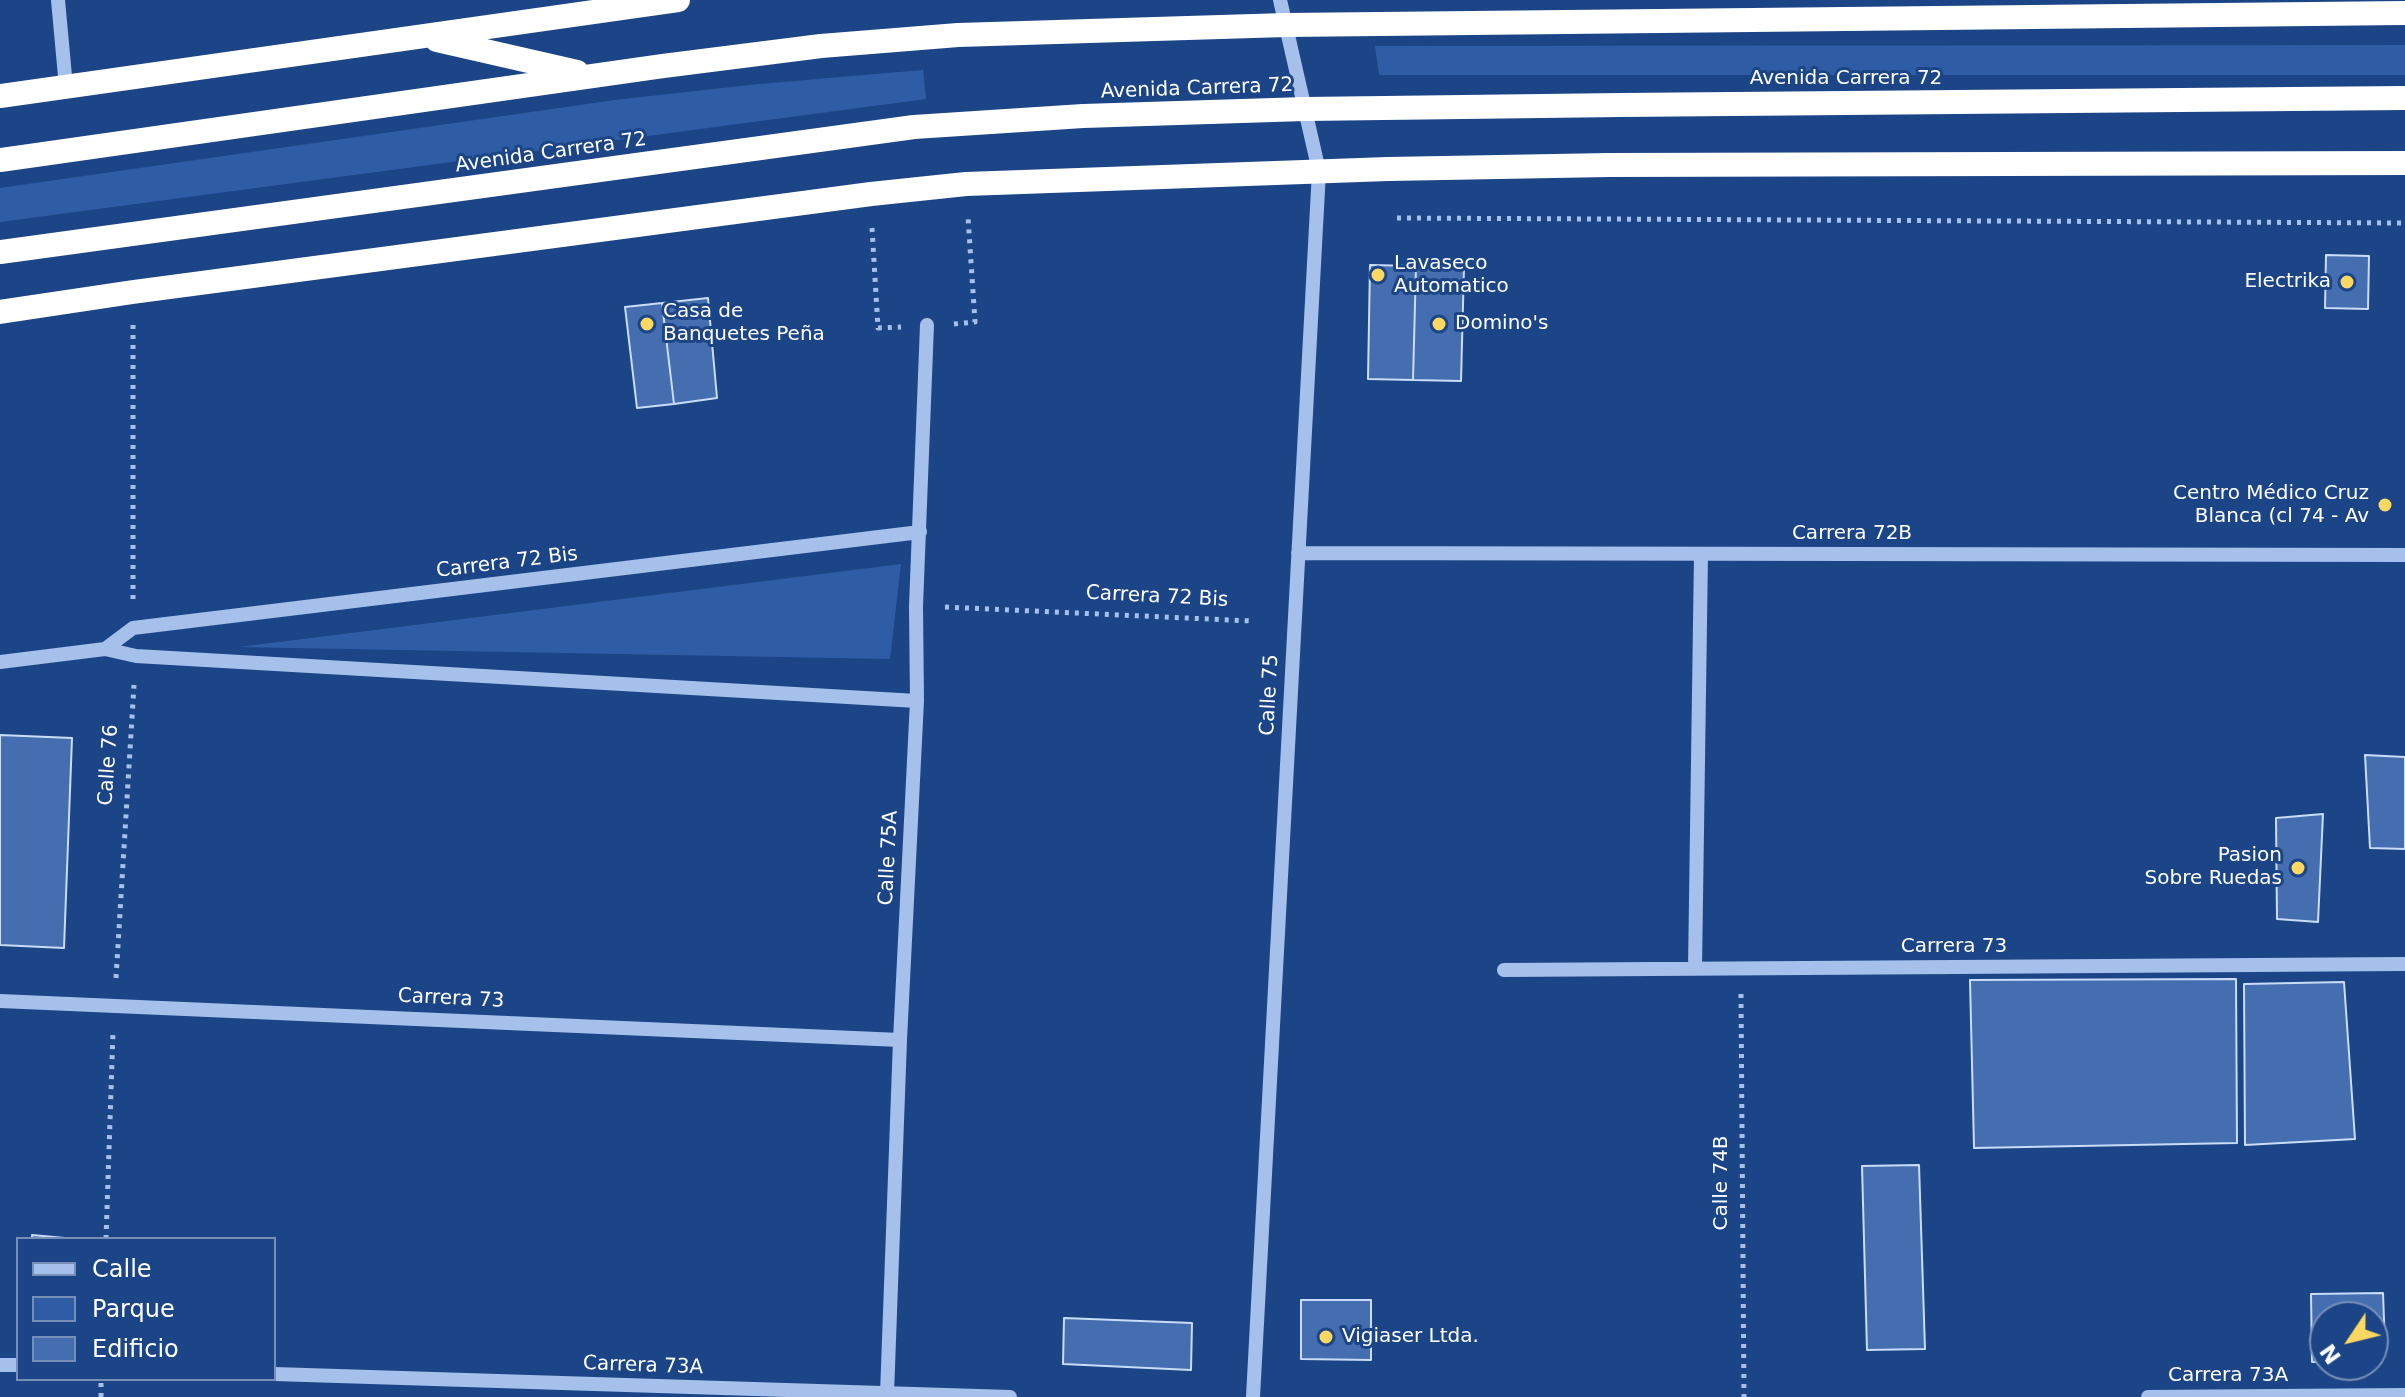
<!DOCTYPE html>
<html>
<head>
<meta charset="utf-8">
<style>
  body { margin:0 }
  #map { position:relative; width:2405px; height:1397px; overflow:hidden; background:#1c4587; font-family:"DejaVu Sans",sans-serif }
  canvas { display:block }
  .legend { position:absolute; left:16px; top:1237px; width:260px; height:144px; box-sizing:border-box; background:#1c4587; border:2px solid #778fb7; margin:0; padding:10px 14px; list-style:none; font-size:24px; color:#fff }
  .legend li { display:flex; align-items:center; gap:16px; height:40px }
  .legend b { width:40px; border:2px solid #778fb7 }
  .north { position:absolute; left:2309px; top:1301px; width:80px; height:80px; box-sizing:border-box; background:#1c4587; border:2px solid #778fb7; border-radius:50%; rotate:235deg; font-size:22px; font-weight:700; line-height:32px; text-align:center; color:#fff }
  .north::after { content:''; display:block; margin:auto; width:28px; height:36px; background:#fcd862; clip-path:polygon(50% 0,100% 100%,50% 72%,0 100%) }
</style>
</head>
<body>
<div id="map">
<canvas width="2405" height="1397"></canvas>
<ul class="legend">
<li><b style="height:10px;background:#a5c1eb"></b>Calle</li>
<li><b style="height:22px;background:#2f5da5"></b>Parque</li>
<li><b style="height:22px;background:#446eb0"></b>Edificio</li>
</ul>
<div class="north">N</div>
</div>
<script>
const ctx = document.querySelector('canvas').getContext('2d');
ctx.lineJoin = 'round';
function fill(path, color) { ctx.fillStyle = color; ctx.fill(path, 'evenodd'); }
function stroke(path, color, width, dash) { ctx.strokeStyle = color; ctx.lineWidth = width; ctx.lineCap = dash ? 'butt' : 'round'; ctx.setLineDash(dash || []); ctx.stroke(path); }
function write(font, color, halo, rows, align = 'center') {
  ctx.font = font + ' "DejaVu Sans",sans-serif'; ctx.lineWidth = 6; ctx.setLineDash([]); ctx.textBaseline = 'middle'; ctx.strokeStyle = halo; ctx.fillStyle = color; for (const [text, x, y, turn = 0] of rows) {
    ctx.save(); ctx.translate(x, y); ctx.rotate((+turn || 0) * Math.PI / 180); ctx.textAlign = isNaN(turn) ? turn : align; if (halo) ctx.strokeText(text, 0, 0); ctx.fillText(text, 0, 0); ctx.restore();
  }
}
const green = new Path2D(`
  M2405,45V75H1379L1375,46Z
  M923,70L926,99L0,222V188L615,100L759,84Z
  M901,564L890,659L239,647Z`);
const building = new Path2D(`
  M2326,255L2369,256L2368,309L2325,308Z
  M1370,265L1416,266L1413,380L1368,379Z
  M1416,266L1464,267L1461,381L1413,380Z
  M708,298L717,398L674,404L662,303Z
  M662,303L674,404L637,408L625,307Z
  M0,735L72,738L64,948L0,945Z
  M2365,755L2405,757V849L2370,848Z
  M2323,814L2318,922L2277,919L2276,818Z
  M2236,979L2237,1143L1974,1148L1970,980Z
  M2344,982L2355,1139L2245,1145L2244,984Z
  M1919,1165L1925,1349L1867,1350L1862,1166Z
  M32,1235L76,1239H32Z
  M2383,1293L2385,1348L2375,1361H2373V1317H2325V1362H2312L2311,1294Z
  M1301,1300H1371V1360L1301,1359Z
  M1064,1318L1192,1323L1191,1370L1063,1364Z`);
const path = new Path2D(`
  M1397,218L2405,223
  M872,228L878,328L901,327
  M954,324L975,322L968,217
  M133,325V599
  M945,607L1252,621
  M116,978L134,685
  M1741,994L1744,1397
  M106,1239L113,1032
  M101,1397V1379`);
const minor = new Path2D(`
  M58,0L66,87
  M1298,553L2405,555
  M105,649L136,656L917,701
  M0,662L105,649L133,628L920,532
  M1695,968L1701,554
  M1504,970L2405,964
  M0,1001L900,1040
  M0,1365H18
  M274,1374L1010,1397
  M887,1394L900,1040L917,701L916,606L927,325
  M1253,1397L1319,171L1280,0
  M2148,1397L2405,1395`);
const highway = new Path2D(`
  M437,40L577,72
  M0,96L678,0
  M0,160L663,66L821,46L958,35L1286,25L2405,13
  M0,252L914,127L1083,116L1305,109L1621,105L2405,98
  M0,312L133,292L871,194L966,184L1388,169L1609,165L2405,163`);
const markers = [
  [1378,275,8,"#fcd862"],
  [2347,282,8,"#fcd862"],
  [647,324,8,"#fcd862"],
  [1439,324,8,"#fcd862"],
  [2385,505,8,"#fcd862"],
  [2298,868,8,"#fcd862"],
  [1326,1337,8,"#fcd862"]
];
const streetNames = [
  ["Avenida Carrera 72",1846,79],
  ["Avenida Carrera 72",1197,89,-2],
  ["Avenida Carrera 72",551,153,-8],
  ["Carrera 72B",1852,534],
  ["Carrera 72 Bis",507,563,-7],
  ["Carrera 72 Bis",1157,597,3],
  ["Calle 75",1270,695,-87],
  ["Calle 76",109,765,-86],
  ["Calle 75A",889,858,-87],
  ["Carrera 73",1954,947],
  ["Carrera 73",451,999,3],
  ["Calle 74B",1722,1183,-90],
  ["Carrera 73A",643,1366,2],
  ["Carrera 73A",2228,1376]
];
const poiNames = [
  ["Lavaseco",1394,264],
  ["Automatico",1394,287],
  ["Electrika",2331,282,"right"],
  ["Casa de",663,312],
  ["Banquetes Peña",663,335],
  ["Domino's",1455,324],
  ["Centro Médico Cruz",2369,494,"right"],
  ["Blanca (cl 74 - Av",2369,517,"right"],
  ["Pasion",2282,856,"right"],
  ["Sobre Ruedas",2282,879,"right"],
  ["Vigiaser Ltda.",1342,1337]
];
fill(green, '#2f5da5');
fill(building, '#446eb0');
stroke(building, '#cadcf8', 2);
stroke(path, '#a5c1eb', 5, [4, 6]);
stroke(minor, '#a5c1eb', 14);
stroke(highway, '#fff', 24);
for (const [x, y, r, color] of markers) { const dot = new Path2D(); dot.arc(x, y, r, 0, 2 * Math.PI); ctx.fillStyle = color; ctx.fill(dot); stroke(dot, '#1c4587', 3); }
write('20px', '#fff', '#1c4587', streetNames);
write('20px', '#fff', '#1c4587', poiNames, 'left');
</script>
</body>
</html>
